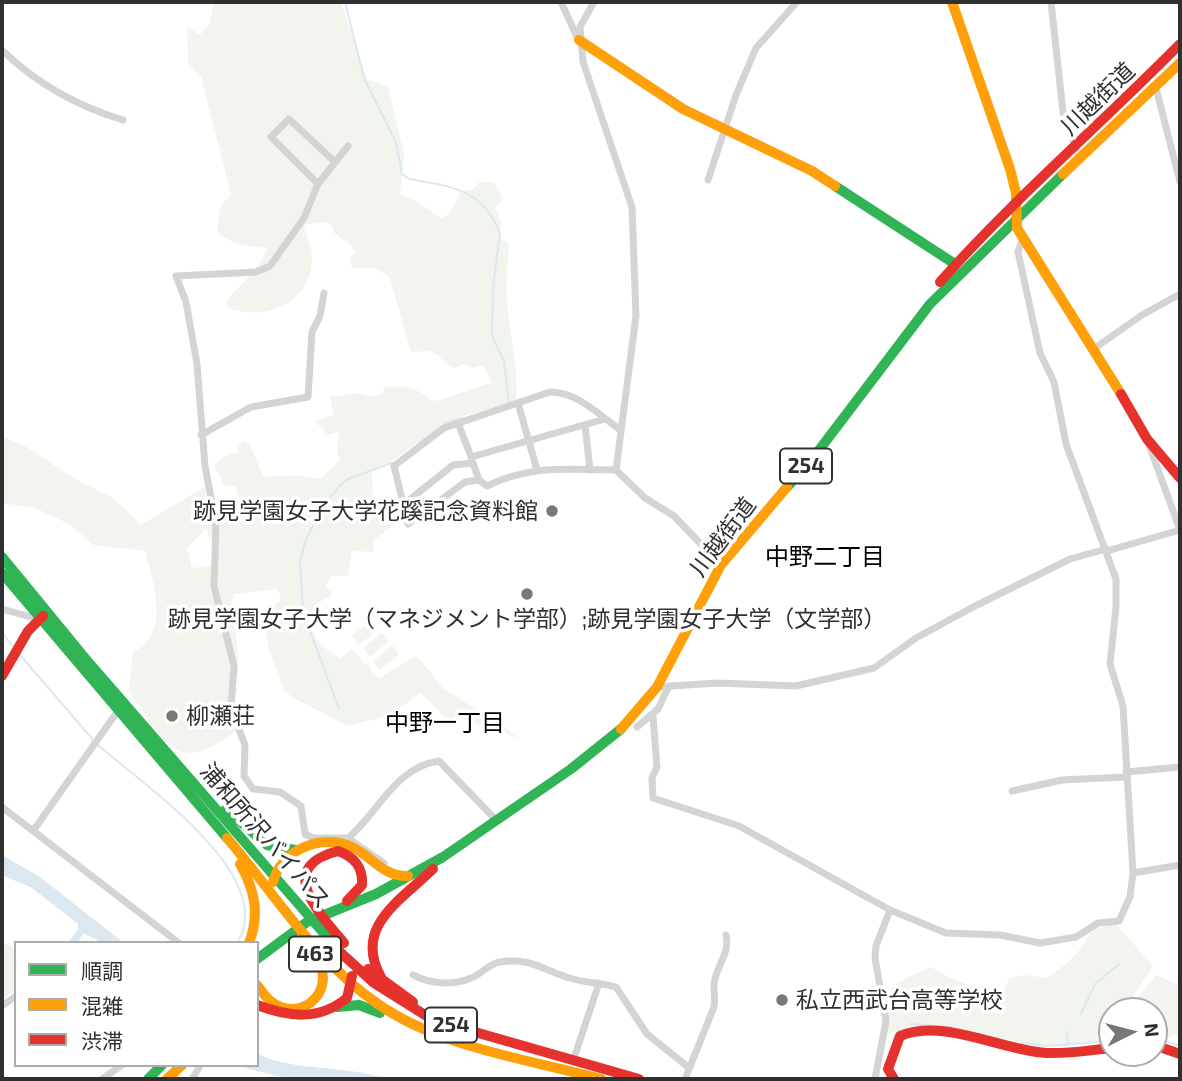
<!DOCTYPE html>
<html>
<head>
<meta charset="utf-8">
<style>
  body { margin:0 }
  #map { position:relative; width:1182px; height:1081px; overflow:hidden; background:#fff; font-family:"Exo 2","Noto Sans JP",sans-serif }
  canvas { display:block }
  .frame { position:absolute; inset:0; border:4px solid #303030; pointer-events:none }
  .legend { position:absolute; left:14px; top:941px; width:245px; height:126px; box-sizing:border-box; background:#fff; border:2px solid #acacac; margin:0; padding:9px 12px; list-style:none; font-size:21px; color:#303030 }
  .legend li { display:flex; align-items:center; gap:14px; height:35px }
  .legend b { width:35px; border:2px solid #acacac }
  .north { position:absolute; left:1098px; top:997px; width:70px; height:70px; box-sizing:border-box; background:#fff; border:2px solid #acacac; border-radius:50%; rotate:84deg; font-size:19px; font-weight:700; line-height:28px; text-align:center; color:#303030 }
  .north::after { content:''; display:block; margin:auto; width:24px; height:32px; background:#787878; clip-path:polygon(50% 0,100% 100%,50% 72%,0 100%) }
</style>
</head>
<body>
<div id="map">
<canvas width="1182" height="1081"></canvas>
<div class="frame"></div>
<ul class="legend">
<li><b style="height:9px;background:#30b455"></b>順調</li>
<li><b style="height:9px;background:#ff9f0a"></b>混雑</li>
<li><b style="height:9px;background:#e5322d"></b>渋滞</li>
</ul>
<div class="north">N</div>
</div>
<script>
const ctx = document.querySelector('canvas').getContext('2d');
ctx.lineJoin = 'round';
function fill(path, color) { ctx.fillStyle = color; ctx.fill(path, 'evenodd'); }
function stroke(path, color, width, dash) { ctx.strokeStyle = color; ctx.lineWidth = width; ctx.lineCap = dash ? 'butt' : 'round'; ctx.setLineDash(dash || []); ctx.stroke(path); }
function write(font, color, halo, rows, align = 'center') {
  ctx.font = font + ' "Exo 2","Noto Sans JP",sans-serif'; ctx.lineWidth = 7; ctx.setLineDash([]); ctx.textBaseline = 'middle'; ctx.strokeStyle = halo; ctx.fillStyle = color; for (const [text, x, y, turn = 0] of rows) {
    ctx.save(); ctx.translate(x, y); ctx.rotate((+turn || 0) * Math.PI / 180); ctx.textAlign = isNaN(turn) ? turn : align; if (halo) ctx.strokeText(text, 0, 0); ctx.fillText(text, 0, 0); ctx.restore();
  }
}
const green = new Path2D(`
  M214,2H341L367,79L388,87L404,154L400,194C421,200 424,209 442,218L450,214L460,192L474,189L479,182H494L503,199L496,208L501,224L497,237L509,243C508,263 505,283 507,303C510,336 519,369 516,401L447,421L394,460L372,470L373,503L377,516L388,518L391,527L373,541L374,552L352,551L348,576H330L326,587L332,592L331,596L318,603L308,618C312,637 323,650 341,658L351,649L357,653L363,663L369,664L372,674L380,678L416,655L445,690L503,725L518,738L460,718L455,726C439,716 435,704 420,693L391,715L348,726L292,697L284,690L268,646L264,613L281,600L278,589L234,594L228,612L236,632L238,667L234,698L240,727C178,779 167,745 129,692L133,652C172,634 153,582 145,551L93,545L71,525L35,508L2,503V437L25,446L75,479L113,498L141,525L206,486L205,509L225,510L240,500L236,487L224,485L214,465L223,457L238,452L237,446L243,441L250,444L263,477L298,475L320,479L340,460L337,451L339,432L328,435L315,421L334,415L330,397L357,393L369,396L382,394L385,387C396,386 408,386 418,391C423,393 428,399 433,401C438,402 480,385 492,383L483,365L473,368L464,364L454,368C443,364 440,353 429,351C423,350 417,353 411,352L390,278L376,268H352L350,258L355,253L352,246L334,233L333,227L326,222L304,225C305,235 312,247 312,256C313,302 267,322 228,308L226,302C238,287 263,264 267,248C247,246 232,246 217,231L220,207L231,194L201,77L188,63L187,26L200,35L209,24ZM206,528L220,565L192,568L187,548Z
  M371,620L379,629L359,645L352,636Z
  M382,633L389,641L370,657L363,648Z
  M392,645L399,654L380,670L373,661Z
  M1116,924L1153,966L1124,1011H1112V1019L1100,1023L1097,1041C1082,1042 1068,1045 1053,1045C1005,1045 930,1020 885,1034C883,986 889,985 931,967C956,982 976,990 1005,989L1009,978L1024,975L1048,978C1057,970 1071,961 1078,952C1094,931 1085,929 1116,924Z
  M2,942L16,949V989L2,1001Z
  M1156,975L1180,985V1034L1164,1039L1154,1036V1011H1127Z
  M1112,1021V1039L1098,1041L1102,1024Z`);
const water = new Path2D(`
  M2,855L40,877L124,943H103L83,933L78,943H67L78,930V924L32,888L2,875Z
  M257,1054C298,1072 345,1065 388,1079H289L234,1065H257Z`);
const stream = new Path2D(`
  M345,2L364,78L396,142L402,174L409,179C450,186 482,188 500,233L493,287L492,336L504,361L509,402
  M419,443L447,422L462,418
  M2,633L14,648
  M20,655L94,741
  M339,709L303,612L300,562L305,542L321,509L339,486L348,479L392,463
  M98,745C141,783 280,876 237,943
  M1081,1014L1095,984L1119,964
  M910,1024L949,1027L998,1039
  M1067,1032L1068,1045
  M1154,1037L1180,1046
  M1021,1043L1047,1046L1112,1041`);
const street = new Path2D(`
  M561,2L578,39
  M594,2L580,27L583,62L632,207L636,316L616,470L645,498L674,516L721,565
  M1051,2L1063,112L1076,149
  M2,50C36,83 77,106 123,120
  M1156,88L1180,182
  M348,146L318,184L304,218L270,266L256,272L176,276L186,302L197,364L205,466L216,524L214,586L234,666L231,709L245,745L244,776L253,789L280,792L301,806L305,834L313,838H348L384,863
  M708,180L736,95L756,48L797,2
  M318,184L271,137L289,119L335,162
  M1095,348L1142,315L1180,294
  M518,403L537,470
  M458,423L472,459
  M585,425L590,470
  M201,435L251,407L308,397L312,332L320,316L324,293
  M1148,442L1180,530
  M471,457L605,419
  M479,480L465,482L408,524L394,466L444,428L550,392C577,392 598,414 619,429
  M403,505L453,465L473,463L479,480L487,486C532,464 567,470 616,470
  M1107,551L1180,530
  M2,609L38,619
  M657,687L717,683L796,686L874,668L916,638L975,606L1070,559L1106,549
  M653,716L657,767L652,778L653,798L739,826L890,910L946,933L1000,935L1040,943L1076,937L1098,923L1119,921L1130,897L1133,873L1123,706L1110,664L1116,607V579L1066,444L1054,382L1040,353L1018,252L1023,237
  M637,727L658,709L668,688
  M1126,772L1180,767
  M1012,791L1062,780L1125,777
  M2,807L179,943
  M33,831L117,712
  M348,838C380,811 394,768 439,761L496,820
  M1133,873L1180,865
  M413,975C431,984 452,986 471,978C482,974 488,964 500,962C532,957 544,971 573,979C587,983 602,983 616,987L647,1034L688,1067
  M2,1006L16,996
  M573,1061L599,983
  M102,1079L122,1065
  M192,1079L200,1066
  M685,1079L714,1007C716,997 712,987 715,979C719,963 730,951 726,935
  M875,1079L886,1021L875,958L876,946L890,910`);
const fast = new Path2D(`
  M835,186L955,264
  M787,487L810,462L930,304L1063,174
  M2,557L84,657L341,953
  M2,573L227,838
  M226,809L267,845L295,850
  M257,959L307,922L376,894L443,857L571,769L621,729
  M337,1007L359,1005L380,1013
  M148,1079L162,1065`);
const slow = new Path2D(`
  M952,2L1010,169L1016,193L1017,228L1121,394
  M579,40L683,109L812,171L835,186
  M1063,174L1180,63
  M621,729L657,687L721,565L787,487
  M227,838C275,894 316,962 378,1004C441,1048 528,1059 601,1079
  M240,864C255,890 260,914 249,943
  M273,882C281,850 321,833 352,847C373,857 383,877 408,876
  M257,985C264,994 269,1003 281,1007C306,1016 330,992 321,967C319,961 314,954 310,948
  M167,1079L182,1065`);
const jam = new Path2D(`
  M940,282C1015,198 1101,124 1180,44
  M1121,394L1147,439L1180,478
  M2,676L28,631L43,616
  M344,943C318,912 275,867 338,851C355,857 363,867 362,885L347,901
  M341,953L374,983L433,1020L639,1079
  M368,969L413,1002
  M381,977C353,927 400,901 433,869
  M257,1005C289,1017 319,1021 347,998L352,976
  M1154,1045L1180,1054
  M894,1079L888,1069L900,1036C944,1018 1000,1050 1046,1053C1067,1054 1091,1050 1112,1048`);
const markers = [
  [552,511,7,"#787878"],
  [527,594,7,"#787878"],
  [172,716,7,"#787878"],
  [782,1000,7,"#787878"]
];
const shields = [
  [806,466,52],
  [315,954,52],
  [451,1025,52]
];
const shieldNames = [
  ["254",806,466],
  ["463",315,954],
  ["254",451,1025]
];
const streetNames = [
  ["川越街道",1098,99,-44],
  ["川越街道",723,537,-53],
  ["浦和所沢バイパス",265,836,49]
];
const poiNames = [
  ["跡見学園女子大学花蹊記念資料館",538,511,"right"],
  ["跡見学園女子大学（マネジメント学部）;跡見学園女子大学（文学部）",527,619,"center"],
  ["柳瀬荘",186,716],
  ["私立西武台高等学校",796,1000]
];
const neighbourhoodNames = [
  ["中野二丁目",825,557],
  ["中野一丁目",445,723]
];
fill(green, '#f1f5ed');
fill(water, '#dbe8f0');
stroke(stream, '#dbe8f0', 2);
stroke(street, '#d4d4d4', 7);
stroke(fast, '#30b455', 10);
stroke(slow, '#ff9f0a', 10);
stroke(jam, '#e5322d', 10);
for (const [x, y, r, color] of markers) { const dot = new Path2D(); dot.arc(x, y, r, 0, 2 * Math.PI); ctx.fillStyle = color; ctx.fill(dot); stroke(dot, '#fff', 2.5); }
for (const [x, y, w] of shields) { const box = new Path2D(); box.roundRect(x - w / 2, y - 17.5, w, 35, 5); ctx.fillStyle = '#fff'; ctx.fill(box); stroke(box, '#303030', 2); }
write('bold 21px', '#303030', null, shieldNames);
write('23px', '#303030', '#fff', streetNames);
write('23px', '#303030', '#fff', poiNames, 'left');
write('24px', '#000', '#fff', neighbourhoodNames);
</script>
</body>
</html>
